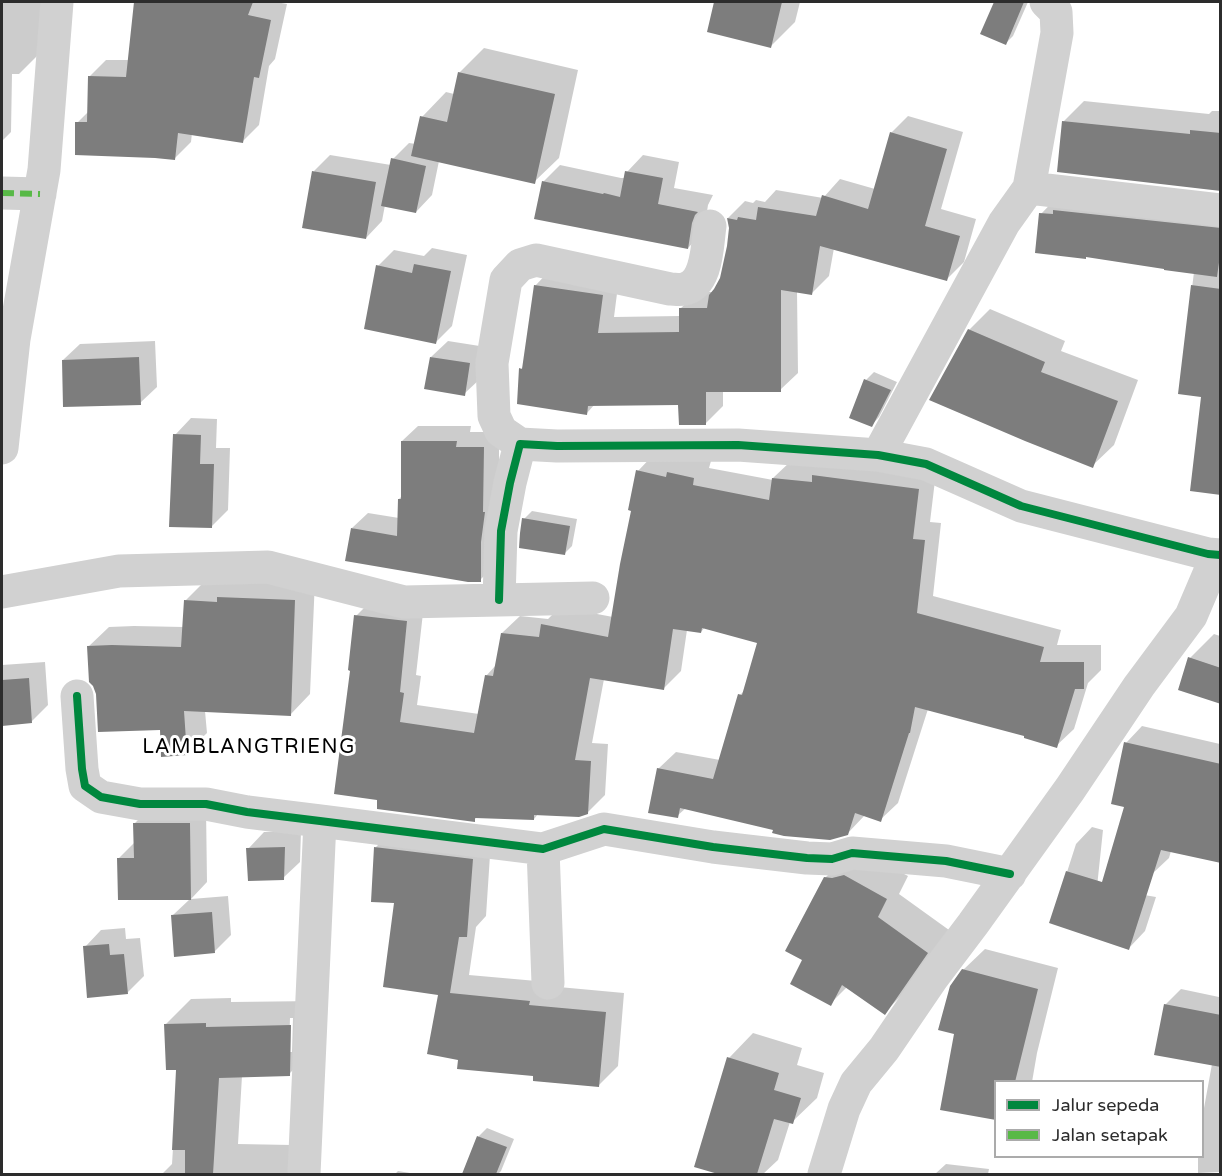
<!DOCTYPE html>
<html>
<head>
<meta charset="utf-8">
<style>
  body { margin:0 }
  #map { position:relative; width:1222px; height:1176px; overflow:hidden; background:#fff; font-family:"Varela Round",sans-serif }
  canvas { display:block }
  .frame { position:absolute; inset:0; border:3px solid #2c2c2c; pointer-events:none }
  .legend { position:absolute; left:994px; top:1080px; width:210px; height:78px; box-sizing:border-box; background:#fff; border:2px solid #ababab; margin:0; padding:8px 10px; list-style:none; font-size:18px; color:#2c2c2c }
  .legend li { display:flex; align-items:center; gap:12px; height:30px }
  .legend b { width:30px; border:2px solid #ababab }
</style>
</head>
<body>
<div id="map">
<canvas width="1222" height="1176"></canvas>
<div class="frame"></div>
<ul class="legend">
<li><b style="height:8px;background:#00873e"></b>Jalur sepeda</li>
<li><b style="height:8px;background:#58b947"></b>Jalan setapak</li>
</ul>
</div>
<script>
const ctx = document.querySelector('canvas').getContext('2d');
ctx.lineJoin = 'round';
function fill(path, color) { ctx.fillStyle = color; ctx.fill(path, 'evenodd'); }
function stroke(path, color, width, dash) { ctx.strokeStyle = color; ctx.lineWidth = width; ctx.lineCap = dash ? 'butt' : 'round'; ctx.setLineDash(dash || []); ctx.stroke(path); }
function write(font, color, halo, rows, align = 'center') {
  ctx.font = font + ' "Varela Round",sans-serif'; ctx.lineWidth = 6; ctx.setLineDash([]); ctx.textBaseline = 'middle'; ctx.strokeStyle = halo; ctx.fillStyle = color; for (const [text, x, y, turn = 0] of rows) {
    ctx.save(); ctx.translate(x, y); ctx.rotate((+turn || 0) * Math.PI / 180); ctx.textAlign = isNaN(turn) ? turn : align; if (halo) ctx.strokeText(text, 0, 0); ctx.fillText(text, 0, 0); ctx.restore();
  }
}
const shadow = new Path2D(`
  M2,2H42L39,54L19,74H12L11,132L2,141Z
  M136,2H276L287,4L275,59L269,66L259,125L242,142L192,133L191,142L175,158L77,123L89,111L90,76L106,60H129Z
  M716,2H800L795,22L771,46L709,31Z
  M995,2H1028L1013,36L1005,44L982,34Z
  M484,48L578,70L559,158L534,182L439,161L432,195L416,212L385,205L382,221L366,238L314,171L330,155L391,165L393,159L409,143L416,144L422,117L446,92L454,94L459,73Z
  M1084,101L1209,114L1212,111H1220V190L1063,122Z
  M908,116L963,132L941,209L976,219L964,262L947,279L834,248L829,276L812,293L797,291L798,373L780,390L723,391V406L706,423L680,403L595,404L587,413L521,369L524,366L535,286L552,268L619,278L614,317L680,316V309L698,292H714L721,278L728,246L730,228L728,218L745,201L753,203L756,200L765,202L776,190L823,198L840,179L875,189L891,133Z
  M643,155L679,162L674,188L713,195L708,205L704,231L688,248L543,182L560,165L621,178H625L627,172Z
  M1061,193L1220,207V493L1202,395L1179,393L1194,272L1041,214Z
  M432,248L467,255L452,326L436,342L378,266L394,250L424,256Z
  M990,309L1065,341L1061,351L1138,380L1114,445L1092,466L969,330Z
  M155,341L157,387L140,403L63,360L80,344Z
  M448,341L486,347L481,378L464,394L431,357Z
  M874,372L897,382L879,417L871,426L866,380Z
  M191,418L217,419L216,448H230L228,510L211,527L175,435Z
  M418,426H471L470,432H499V497L496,564L480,580L352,528L368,513L399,518V499L402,496V441Z
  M655,453L711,461L709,468L773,480V478L791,461L936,472L930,522L941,523L933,596L1061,630L1057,645H1101V670L1088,683L1074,729L1056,746L1026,735L928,709L898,803L880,820L865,815L847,834L775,829L686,808L677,816L658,769L676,752L720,760L740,695L745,690L759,642L705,627L701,632L687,630L681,671L663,689L604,679L592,743L608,744L605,795L587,813L538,814L534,819L478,816L474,820L379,799L352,669L356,616L374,598L424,604L416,675L421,676L417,705L479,714L486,676L496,665L502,633L520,616L548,619L560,607L613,617L633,509L638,471Z
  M532,511L577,519L572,546L564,554L524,519Z
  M206,580H315L310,694L290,715L205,711L207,733L186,753L161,728L97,694L88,647L109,627L134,626L184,627L186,600Z
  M1214,634L1220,636V702L1190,658Z
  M45,662L48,705L32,721L2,724V665Z
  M1142,726L1220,744V861L1171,851L1169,858L1152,874L1126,806V743Z
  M151,807H206L207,882L191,899L228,896L231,935L214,952L173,915L190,899L119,858L135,842L134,824Z
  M1092,827L1103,830L1097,887L1156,897L1145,931L1129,948L1051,922L1076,844Z
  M395,828L491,840L486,916L476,927L469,975L548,982V986L624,993L618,1066L599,1085L535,1075L459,1059L439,993L396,902L376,847Z
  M301,831L300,862L283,878L248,849L264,832Z
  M866,854L908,876L899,894L949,930L906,991L884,1013L847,987L830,1004L804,959L825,878L847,856Z
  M125,928L126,939L140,938L144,976L127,993L85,947L101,930Z
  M985,949L1058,968L1037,1053L1032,1082H996L963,970Z
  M1220,986V1172L1198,1173V1156H1202V1119L1212,1064L1165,1005L1181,989L1219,997Z
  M231,998V1002L316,1001L314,1049L289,1074L242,1076L238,1144L292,1145L291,1174H162L172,1164L178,1068L166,1024L191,999ZM290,1018H293L292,1052H289Z
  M753,1033L802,1048L797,1065L824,1073L817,1098L792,1122H790L778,1160L763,1174H723L696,1166L729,1058Z
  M487,1128L514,1139L501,1171L498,1174H482L466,1168L479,1136Z
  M946,1164L989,1169L988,1174H935Z
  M398,1171L416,1174H395Z`);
const building = new Path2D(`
  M134,2H253L248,15L271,20L259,78L254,77L243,143L178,133L175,160L155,158L75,155V122H87L88,76L126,77Z
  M714,2H782L771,48L707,32Z
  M994,2H1024L1006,45L980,34Z
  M458,72L555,94L535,184L411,156L420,116L447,122Z
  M1062,121L1190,134V130L1221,133V191L1057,172Z
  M890,132L947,149L925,226L960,236L947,281L820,246L812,295L781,290V392H706V425H679L678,405L588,406L587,415L517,404L519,368L522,369L534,285L603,295L598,333L679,332V308H707L709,295L714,289L720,278L727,246L729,228L727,218L737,220L738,217L756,220L758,207L816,216L822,195L868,209Z
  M391,158L426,166L416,213L381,206Z
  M312,171L376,182L366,239L302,228Z
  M625,171L663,178L658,204L698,212L695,215L692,223L688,249L534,219L542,181L603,194L604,193L620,197Z
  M1053,210L1221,228V248L1217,277L1164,270V269L1086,257V259L1035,253L1039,213L1053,214Z
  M414,264L451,271L436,344L364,329L376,265L412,273Z
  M1191,285L1221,289V495L1190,491L1201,397L1178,394Z
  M968,329L1045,362L1041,372L1118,401L1093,468L1025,441L929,400Z
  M139,357L141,405L63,407L62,360Z
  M430,357L470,363L465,396L424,389Z
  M864,379L891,390L872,427L849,418Z
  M173,434L201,435L200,464H214L212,528L169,527Z
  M401,441H457L456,447H484L483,512H485L481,542V582H468L345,561L351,528L397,536L398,499H401Z
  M636,470L666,477L667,472L694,478L693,485L769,500L772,478L812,482V475L919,489L913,539L925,540L917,613L1044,647L1040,662H1084V689H1075L1057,748L1024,738V736L915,707L910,733H909L881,822L855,813L848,835L830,840L784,836L772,833L773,830L680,808L678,818L648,813L657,768L713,779L738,694L742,695L757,643L702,628L701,633L673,629L664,690L590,678L575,760L591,761L588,814L579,817L534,815V820L475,818V822L377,809V800L334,794L350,671L348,670L354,615L407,621L400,692L404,693L400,722L474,733L485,675L493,676L501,633L539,637L541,624L608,637L620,564L631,511L628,510Z
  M522,518L570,526L565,555L519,548L520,533Z
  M217,597L295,600L291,716L184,711L187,755L161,757L160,730L98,732L96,694L93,686L89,682L87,646L112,645L181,647L184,600L217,602Z
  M1188,657L1221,668V704L1178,690Z
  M29,678L32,723L2,726V680Z
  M1124,742L1221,764V863L1161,850L1129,950L1049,923L1066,871L1102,882L1124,807L1111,804Z
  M133,823H190L191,900H118L117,858H134Z
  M285,847L284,880L248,881L246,848Z
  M374,847L473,859L467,937H459L450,993L530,1001L529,1005L606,1012L599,1087L533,1081V1076L457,1069L458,1060L427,1054L438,995L383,987L394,903L371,902Z
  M844,875L887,899L878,917L928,953L885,1015L842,985L831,1006L790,984L802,960L785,951L824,877L832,878Z
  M212,912L215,953L174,957L171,915Z
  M109,944L110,955L124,954L128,994L87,998L83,946Z
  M962,969L1038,989L1015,1082H996V1120L940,1110L954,1034L938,1030L950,986Z
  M1164,1004L1221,1015V1067L1154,1055Z
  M206,1023V1027L291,1025L290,1076L219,1078L213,1174H185V1150H172L176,1070H166L164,1024Z
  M727,1057L779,1073L774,1090L801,1098L793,1124L774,1119L757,1174H718L694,1167Z
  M477,1136L507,1147L496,1174H462Z`);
const minor = new Path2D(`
  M1029,188L1057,33L1056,12L1046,2
  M2,193L40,194
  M520,444L501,431L494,416L492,363L506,280L520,265L536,260L670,289C674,289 680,290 684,289C708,284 707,245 710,226
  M2,448L14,339L44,170L57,2
  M878,455L1004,223L1029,188L1220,210
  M2,592L119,571L268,567L404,602L593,598
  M499,600L501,531L510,483L520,444L557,446L738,445L878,455L926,464L1021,506L1208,554L1220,555
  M77,696L82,769L85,786L101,797L140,804H206L247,812L320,821L543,849L604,829L713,847L807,858L832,859L852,853L946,861L1010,874
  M543,849L548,983
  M304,1174L320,821
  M824,1174L844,1109L856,1083L884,1049L933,977L973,924L1070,789L1139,686L1191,616L1217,555`);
const quiet = new Path2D(`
  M2,193L40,194`);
const cycleway = new Path2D(`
  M499,600L501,531L510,483L520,444L557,446L738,445L878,455L926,464L1021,506L1208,554L1220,555
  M77,696L82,769L85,786L101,797L140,804H206L247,812L320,821L543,849L604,829L713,847L807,858L832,859L852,853L946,861L1010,874`);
const quarterNames = [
  ["LAMBLANGTRIENG",249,748]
];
fill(shadow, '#0003');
fill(building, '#7d7d7d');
stroke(minor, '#d1d1d1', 33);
stroke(quiet, '#58b947', 6, [12, 6]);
stroke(cycleway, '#00873e', 8);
ctx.letterSpacing = '1.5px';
write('20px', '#000', '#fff', quarterNames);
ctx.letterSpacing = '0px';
</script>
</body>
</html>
